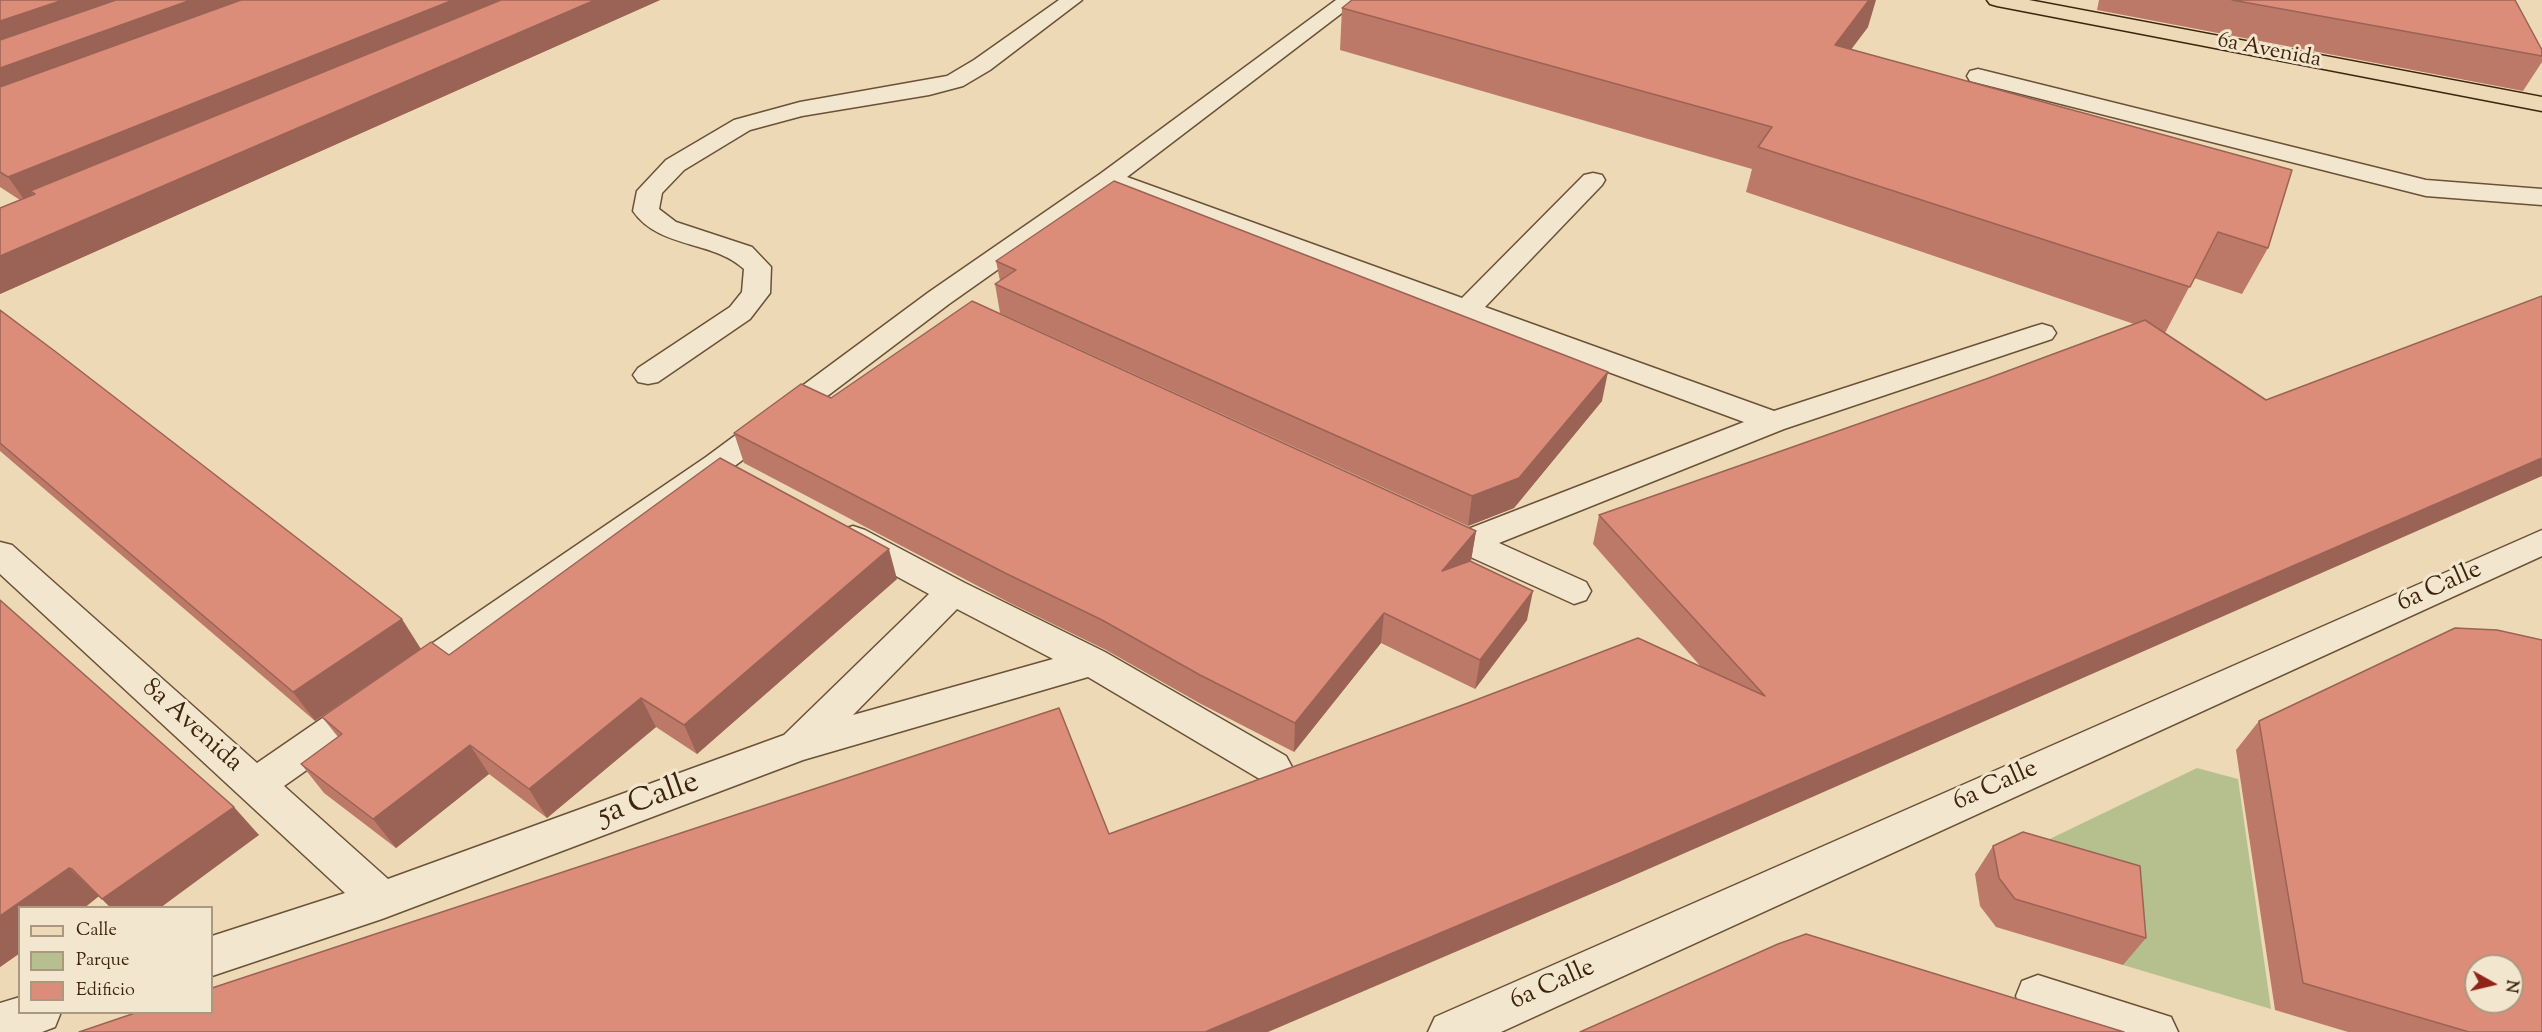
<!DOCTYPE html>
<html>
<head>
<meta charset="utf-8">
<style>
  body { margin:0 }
  #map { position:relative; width:2542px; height:1032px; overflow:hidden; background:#edd9b5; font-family:"Sorts Mill Goudy",serif }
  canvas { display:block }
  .legend { position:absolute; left:18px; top:906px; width:195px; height:108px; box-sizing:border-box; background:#f3e6cf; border:2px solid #ab9881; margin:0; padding:8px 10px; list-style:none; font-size:18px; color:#3e240d }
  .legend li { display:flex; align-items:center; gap:12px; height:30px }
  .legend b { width:30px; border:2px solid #ab9881 }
  .north { position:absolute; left:2464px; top:954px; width:60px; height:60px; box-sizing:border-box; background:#f3e6cf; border:2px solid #ab9881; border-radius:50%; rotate:98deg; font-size:16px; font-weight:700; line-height:24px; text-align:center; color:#3e240d }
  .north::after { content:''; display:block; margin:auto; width:21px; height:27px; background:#8f2418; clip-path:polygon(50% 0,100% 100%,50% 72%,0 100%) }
</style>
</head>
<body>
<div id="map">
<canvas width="2542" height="1032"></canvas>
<ul class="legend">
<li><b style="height:8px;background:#edd9b5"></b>Calle</li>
<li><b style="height:16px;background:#b6c08f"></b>Parque</li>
<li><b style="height:16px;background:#dc8d79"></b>Edificio</li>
</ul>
<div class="north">N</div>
</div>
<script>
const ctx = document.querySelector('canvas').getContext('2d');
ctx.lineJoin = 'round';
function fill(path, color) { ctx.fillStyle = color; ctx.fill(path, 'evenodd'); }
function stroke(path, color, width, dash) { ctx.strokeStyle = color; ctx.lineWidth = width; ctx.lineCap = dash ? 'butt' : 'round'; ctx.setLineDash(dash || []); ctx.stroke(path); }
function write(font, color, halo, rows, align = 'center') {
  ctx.font = font + ' "Sorts Mill Goudy",serif'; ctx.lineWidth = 6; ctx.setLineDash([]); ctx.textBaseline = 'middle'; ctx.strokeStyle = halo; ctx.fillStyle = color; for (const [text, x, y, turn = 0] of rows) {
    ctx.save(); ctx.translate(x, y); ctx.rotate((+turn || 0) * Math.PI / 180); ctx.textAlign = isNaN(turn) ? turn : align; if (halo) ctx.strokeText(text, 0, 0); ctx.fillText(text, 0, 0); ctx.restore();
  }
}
const green = new Path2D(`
  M2197,768L2238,779L2271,1009L2123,965L2118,894L2004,861Z`);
const minor = new Path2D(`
  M1059,0H1082L990,70L963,86L929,95L802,116L750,130L684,170L662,193L659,209L676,222L752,247L771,267L770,293L750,319L658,382L648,384L638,382L633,375L638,368L730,307L742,292L744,269C713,240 659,249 633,211L637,191L666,160L734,120L800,102L947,76L974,60Z
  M1336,0H1359L1127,177L1462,298L1584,175L1593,173L1602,175L1605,180L1602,185L1485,307L1774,411L2032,327L2042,324L2052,327L2056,333L2052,339L1784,429L1499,543L1586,582L1591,591L1586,600L1574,604L1422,535L1417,527L1422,519L1434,515L1468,529L1744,422L1112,189L949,304L728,471L422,688L409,692L396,688L391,678L396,668L706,457L929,292L1100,174Z
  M1978,69L2426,180L2542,189V205L2426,196L1970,81L1967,76L1970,71Z
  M853,526L865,530L965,583L1105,652L1286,756L1292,767L1286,778L1272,783L1258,778L1088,677L803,760L382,919L212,976V936L345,893L0,574V542L12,545L257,763L356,695L369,691L382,695L388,706L382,717L284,786L388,879L784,735L929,594L841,546L836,538L841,530ZM957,609L1053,659L853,715Z
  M2542,530V556L1501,1032H1428L1435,1017Z
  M2038,975L2171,1017L2178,1032H2086L2022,1011L2016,996L2022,981Z
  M20,997V1012H61L55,1027L42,1032H0V1003Z`);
const major = new Path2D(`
  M1987,0H2029L2542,97V111L1997,6L1990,4Z`);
const wall = new Path2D(`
  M0,0H660L0,294V208L20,200L0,187Z
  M2099,0H2515L2542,50V62L2523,91L2097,10Z
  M1342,8L1868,27L1851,49L2268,248L2242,294L2194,278L2165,333L1619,882L1109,834L1702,668L1593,544L1599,515L1986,379L2134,324L1746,192L1752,169L1340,50Z
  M996,261L1602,401L1514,508L1468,526L1000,313L995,284L1000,281Z
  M0,310L56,352L315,721L0,451Z
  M831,398L1476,531L1471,561L1527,620L1475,689L1381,643L1294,752L1201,704L1106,650L1010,603L744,463L734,433Z
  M897,579L697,754L656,727L547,818L489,774L396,848L324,793L301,764L338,737L322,717L449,655Z
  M0,600L259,835L111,908L99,896L84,908H20V953L0,967Z
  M2259,721L2542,1032H2348L2275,1010L2236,750Z
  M1993,846L2146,938L2123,965L1996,927L1980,906L1975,874Z`);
const shadedWall = new Path2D(`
  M63,0H150L0,53V21Z
  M191,0H272L0,101V68Z
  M453,0H524L35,194L30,191L37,201L28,205L8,177Z
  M595,0H660L0,294V256Z
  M1869,0H1876L1868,27L1823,87L1835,45Z
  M1608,372L1602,401L1514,508L1468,526L1472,496Z
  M2542,458V476L1619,882L1268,1032H1205Z
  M1476,531L1471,560L1438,601L1442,571Z
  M889,549L897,579L697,754L684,725Z
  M1533,591L1527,620L1475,689L1480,660Z
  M1384,613L1381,643L1294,752L1295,723Z
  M402,619L421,649L315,721L293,692Z
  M641,698L656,727L547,818L529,789Z
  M470,745L489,774L396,848L373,819Z
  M234,807L259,835L160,908H111L102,899Z
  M69,868L99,896L84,908H20V953L0,967V916Z`);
const building = new Path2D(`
  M0,0H63L0,21Z
  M116,0H191L0,68V40Z
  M241,0H453L8,177L0,172V87Z
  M501,0H595L0,256V208L35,194L30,191Z
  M1352,0H1869L1835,45L2292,170L2268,248L2218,232L2190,287L1758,147L1772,127L1342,8Z
  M2232,0H2515L2542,50V56Z
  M1114,181L1608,372L1519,478L1472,496L995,284L1016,270L996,261Z
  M2542,296V458L1628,854L1205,1032H79L138,1012H212V988L1059,708L1109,834L1468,703L1638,638L1765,696L1599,515L1986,379L2145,320L2266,400Z
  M972,301L1476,531L1442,571L1470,561L1533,591L1480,660L1384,613L1295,723L1200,675L1102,620L1005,573L734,433L801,384L831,398Z
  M0,310L56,352L402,619L293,692L0,443Z
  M720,458L889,549L684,725L641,698L529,789L470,745L373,819L301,764L342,734L322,717L431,642L449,655Z
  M0,600L234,807L102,899L72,869L69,868L0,916Z
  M2455,628L2497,630L2542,640V1032H2469L2303,983L2259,721ZM2476,966H2512V1002H2476Z
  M2023,832L2140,866L2146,938L2015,899L1999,878L1993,846Z
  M1806,934L2124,1032H1580L1778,944Z`);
const farStreetnames = [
  ["6a Avenida",2269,52,11]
];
const streetNames = [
  ["6a Calle",2440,588,-24],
  ["8a Avenida",191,727,42],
  ["6a Calle",1996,787,-24],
  ["6a Calle",1553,986,-24]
];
const nearStreetnames = [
  ["5a Calle",649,801,-20]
];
fill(green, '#b6c08f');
stroke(minor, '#6a5137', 3);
stroke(major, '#3e240d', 3);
fill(minor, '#f3e6cf');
fill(major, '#edd9b5');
fill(wall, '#bd7968');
fill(shadedWall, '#9a6355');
fill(building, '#dc8d79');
stroke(building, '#9a6355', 1.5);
write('22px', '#3e240d', '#f3e6cf', farStreetnames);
write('26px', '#3e240d', '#f3e6cf', streetNames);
write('32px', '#3e240d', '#f3e6cf', nearStreetnames);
</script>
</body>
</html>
